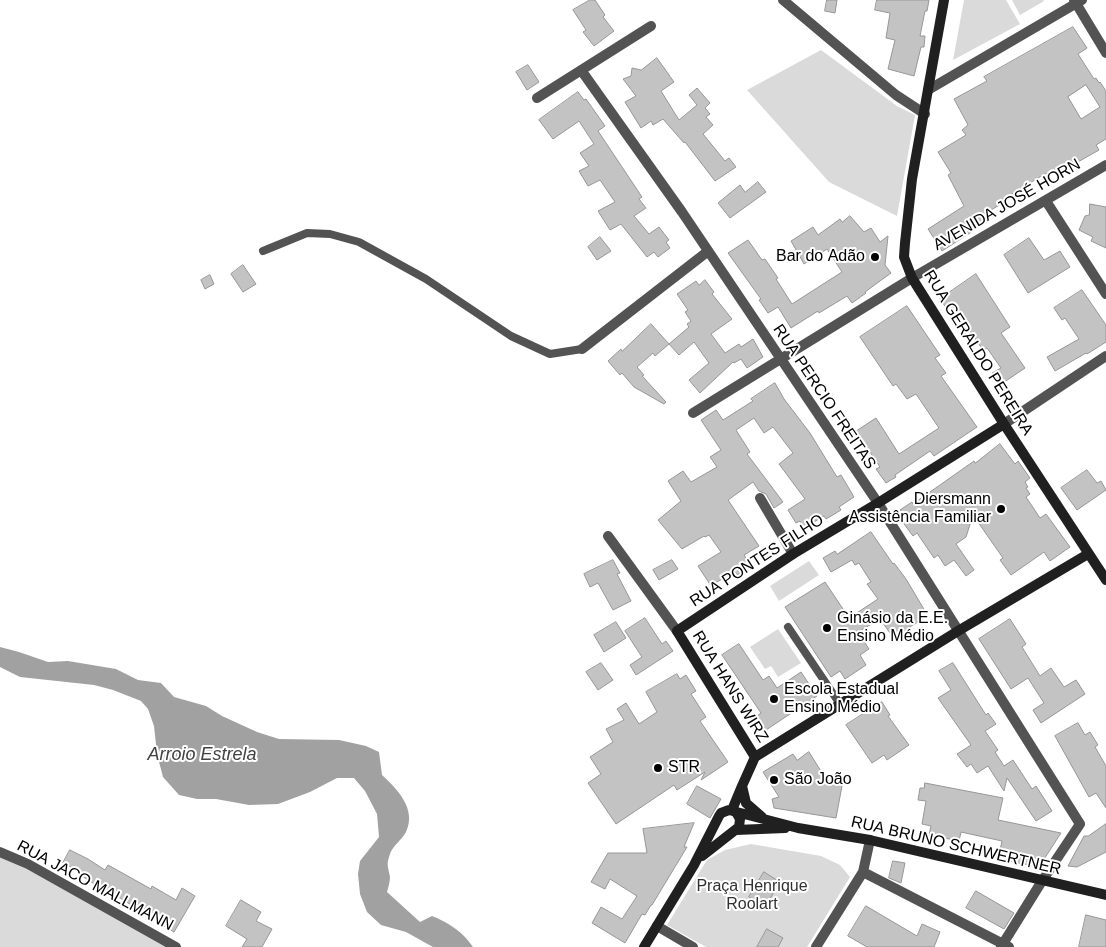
<!DOCTYPE html>
<html>
<head>
<meta charset="utf-8">
<style>
  body { margin:0 }
  canvas { display:block; background:#fff }
</style>
</head>
<body>
<canvas width="1106" height="947"></canvas>
<script>
const ctx = document.querySelector('canvas').getContext('2d');
ctx.lineJoin = 'round';
function fill(path, color) { ctx.fillStyle = color; ctx.fill(path, 'evenodd'); }
function stroke(path, color, width, dash) { ctx.strokeStyle = color; ctx.lineWidth = width; ctx.lineCap = dash ? 'butt' : 'round'; ctx.setLineDash(dash || []); ctx.stroke(path); }
function write(font, color, halo, rows, align = 'center') {
  ctx.font = font + ' Arial,sans-serif'; ctx.lineWidth = 4; ctx.setLineDash([]); ctx.textBaseline = 'middle'; ctx.strokeStyle = halo; ctx.fillStyle = color; for (const [text, x, y, turn = 0] of rows) {
    ctx.save(); ctx.translate(x, y); ctx.rotate((+turn || 0) * Math.PI / 180); ctx.textAlign = isNaN(turn) ? turn : align; if (halo) ctx.strokeText(text, 0, 0); ctx.fillText(text, 0, 0); ctx.restore();
  }
}
const green = new Path2D(`
  M964,0H1006L1020,24L953,60Z
  M1012,0H1043L1044,1L1020,15Z
  M821,50L897,106L915,115L897,216L829,182L747,90Z
  M809,561L819,575L779,601L770,586Z
  M778,629L801,663L778,677L771,666L765,669L750,647Z
  M751,844L821,856L840,865L850,877L807,947H706L667,925L707,860L725,850Z
  M0,853L174,947H0Z`);
const water = new Path2D(`
  M0,647L19,652L48,662L68,661L116,669L138,680L161,683L174,697L206,706L222,716L257,732L279,739L339,740L366,746L379,752L382,775C397,789 417,809 406,832C402,840 393,845 390,854C386,865 388,866 390,877C390,882 388,888 387,892L420,922L432,916C448,922 464,933 473,947H433L406,932L381,925L367,912L360,894L358,874L360,861L379,837L377,814L365,791L354,778H337L310,792L278,804L249,805L216,799H197L179,795L163,777L157,754L154,726L148,709L141,701L113,690L94,685L20,677L0,667Z`);
const building = new Path2D(`
  M590,0H595L605,15L603,17L614,31L594,46L583,32L586,30L573,10Z
  M827,0H837L835,13L825,11Z
  M877,0H929L927,11H925L920,36H925L924,47H921L914,76L888,69L895,40L886,38L890,13L875,10Z
  M1073,27L1087,48L1078,54L1094,79L1096,78L1099,83L1100,82L1106,91V139L1096,145L1099,150L1062,171L1060,168L1043,175L999,202L1001,204L983,215L987,222L942,251L928,229L964,206L948,175L951,173L938,152L966,135L962,130L968,125L954,99L987,81L984,77ZM1086,85L1100,107L1081,119L1068,97Z
  M657,58L674,82L661,91L679,120L697,105L689,95L697,88L710,103L705,108L710,114L706,117L713,125L703,134L725,161L729,158L736,167L715,181L685,142L684,143L663,119L653,125L651,121L641,128L625,102L636,96L623,79L631,76L632,68L641,70Z
  M528,65L539,82L527,90L516,72Z
  M578,92L584,100L586,99L605,126L598,131L642,197L639,199L646,208L634,216L649,234L659,227L669,240L666,242L670,248L658,257L654,252L647,257L621,224L610,230L598,211L615,202L600,180L588,186L579,171L589,166L580,153L594,144L579,121L553,139L539,120Z
  M758,182L766,192L730,218L718,203L740,185L745,192Z
  M1090,204L1106,207V248L1091,241L1093,237L1079,230L1085,216L1089,215Z
  M850,216L864,232L871,228L880,242L888,236L885,265L891,273L865,292L866,293L852,303L847,296L819,313L818,311L791,328L778,307L768,313L759,300L761,299L728,253L748,240L762,260L765,259L778,278L776,279L792,304L842,272L827,249L804,264L791,241L813,227L818,235L840,219L842,222Z
  M600,237L611,251L597,260L588,247Z
  M1029,238L1044,260L1060,251L1070,267L1028,293L1004,255Z
  M243,265L256,284L243,292L231,274Z
  M976,274L1010,327L1001,333L1025,368L1000,385L992,373L1001,368L987,348L983,350L970,331L965,335L940,299Z
  M210,275L214,284L205,289L201,280Z
  M705,280L714,292L712,294L732,319L711,334L725,353L739,344L741,347L753,339L763,357L747,368L741,359L734,363L733,362L700,393L689,380L709,363L694,342L679,355L669,344L689,327L687,324L691,321L685,312L688,310L677,294L696,281L699,285Z
  M1082,290L1106,325V342L1087,354L1086,353L1055,371L1047,357L1079,339L1065,318L1062,320L1054,308Z
  M907,306L940,355L935,358L946,373L941,376L977,427L934,456L930,451L895,475L896,477L886,483L876,469L880,467L862,440L859,442L853,433L876,418L899,454L939,428L916,394L907,399L896,384L893,386L860,337Z
  M651,324L669,344L655,356L653,353L637,367L644,375L642,376L666,402L664,404L634,387L622,373L620,375L608,361L621,349L622,351Z
  M775,383L784,399L810,433L837,477L841,475L854,497L839,507L841,510L826,519L824,516L804,528L800,521L796,523L788,510L805,499L779,464L793,453L773,427L764,433L754,418L736,430L750,452L747,454L783,502L774,508L766,494L759,491L753,482L728,500L759,546L744,555L752,567L737,575L734,571L711,586L698,566L721,552L709,535L705,537L704,536L682,549L658,520L681,501L668,481L683,471L691,482L717,467L710,457L721,450L701,420L716,410L723,420L753,401L751,399Z
  M1000,444L1015,464L1018,461L1030,478L1025,482L1028,487L1026,488L1030,494L1026,497L1040,518L1046,514L1070,547L1050,561L1044,552L1011,575L1000,560L1003,558L973,515L966,537L956,544L974,570L966,576L954,560L945,566L938,555L934,558L917,533L913,536L901,520L905,517L900,510L912,502L913,504L974,461L975,463Z
  M1087,470L1097,483L1101,481L1106,490L1077,510L1061,488Z
  M871,532L893,564L894,563L906,579L928,616L908,628L910,630L895,640L880,619L858,632L869,649L860,655L866,665L845,679L840,671L831,677L785,607L825,582L849,618L878,599L867,584L871,582L859,563L855,565L852,560L831,572L823,558L835,551L837,554Z
  M613,560L620,573L617,574L631,601L613,610L598,583L590,587L584,574Z
  M672,560L678,569L659,580L653,570Z
  M645,618L662,644L666,641L673,651L636,675L630,665L642,657L625,631Z
  M1010,619L1026,644L1022,647L1040,676L1051,668L1064,687L1076,680L1085,694L1041,723L1033,710L1044,703L1028,678L1011,689L979,639Z
  M616,622L626,638L604,652L594,635Z
  M739,644L763,680L769,676L777,688L801,672L817,696L766,730L757,716L761,713L722,655Z
  M601,663L613,680L598,690L586,672Z
  M953,663L986,715L988,713L996,724L985,731L998,750L995,752L1004,766L1013,760L1032,789L1036,786L1052,811L1036,821L1007,778L1004,791L988,766L977,773L971,764L967,767L957,754L971,745L938,698L951,690L939,671Z
  M677,674L680,679L686,675L696,691L691,694L706,717L700,721L728,762L701,780L705,772L677,790L674,785L616,824L588,783L601,774L590,757L613,742L606,729L624,720L617,709L626,703L639,724L657,712L646,692Z
  M882,702L890,715L888,716L909,745L887,760L884,755L872,763L846,725Z
  M1078,723L1085,735L1090,732L1098,745L1095,747L1106,766V808L1096,793L1089,797L1055,736Z
  M809,752L829,784L837,782L842,786L836,818L774,808L772,799L779,797L763,772L793,754L797,760Z
  M925,783L1003,798L998,820L1061,833L1039,867L998,859L1002,841L961,832L959,841L929,835L931,826L922,824L926,801L918,800L920,788H924Z
  M697,786L721,799L710,818L687,804Z
  M694,823L684,847H687L652,905H651L645,915L642,914L625,943L592,923L601,907L622,919L637,896L610,879L605,889L591,882L608,853H647L643,829Z
  M1106,824V852L1077,867L1068,866L1084,836H1088Z
  M70,850L88,859L105,870L108,865L151,889L152,886L176,900L182,888L195,896L174,932L157,922L160,917L134,903L133,906L112,893L111,895L79,874L80,872L63,863Z
  M893,861L905,863L901,883L889,878Z
  M764,872L780,882L765,907L749,897Z
  M976,891L1014,913L1004,929L966,908Z
  M241,900L261,912L256,921L272,929L262,947H242L247,939L226,926Z
  M866,906L917,936L922,924L940,932L934,947H867L848,936Z
  M1086,915L1106,920V947H1079Z
  M767,929L783,938L778,947H757Z`);
const service = new Path2D(`
  M263,251L307,233L330,234L359,242L426,279L511,336L550,354L582,349
  M788,627L840,704`);
const minor = new Path2D(`
  M783,0L896,95L925,114
  M1074,0L1106,53
  M581,70L682,212L878,503L1080,824L1042,881
  M928,90L1082,0
  M537,98L651,26
  M1046,201L1106,294
  M582,349L707,252
  M693,413L912,278L1106,165
  M760,498L793,554
  M608,536L677,631
  M0,852L28,864L176,947
  M863,872L1009,947
  M657,926L693,947
  M816,947L863,872L870,840`);
const tertiary = new Path2D(`
  M1004,424L1106,356
  M1001,947L1042,881`);
const secondary = new Path2D(`
  M944,0L912,179L905,243L904,257L912,278L1004,424L1106,580
  M755,757L677,631L793,554L878,503L1004,424
  M755,757L958,631L1088,554
  M742,786L746,803L762,817
  M732,810L742,786L755,757
  M736,830L785,828
  M702,856L739,827L740,819L736,812
  M644,947L694,865L719,816L721,813L729,810L798,828L870,840L1106,895`);
const markers = [
  [875,257,5,"#000"],
  [1001,509,5,"#000"],
  [827,628,5,"#000"],
  [774,699,5,"#000"],
  [658,768,5,"#000"],
  [774,780,5,"#000"]
];
const streetNames = [
  ["AVENIDA JOSÉ HORN",1007,205,-30],
  ["RUA GERALDO PEREIRA",978,353,58],
  ["RUA PERCIO FREITAS",824,397,56],
  ["RUA PONTES FILHO",757,561,-33],
  ["RUA HANS WIRZ",730,687,58],
  ["RUA BRUNO SCHWERTNER",956,846,13],
  ["RUA JACO MALLMANN",95,886,28]
];
const poiNames = [
  ["Bar do Adão",865,257,"right"],
  ["Diersmann",991,500,"right"],
  ["Assistência Familiar",991,518,"right"],
  ["Ginásio da E.E.",837,619],
  ["Ensino Médio",837,637],
  ["Escola Estadual",784,690],
  ["Ensino Médio",784,708],
  ["STR",668,768],
  ["São João",784,780]
];
const parkNames = [
  ["Praça Henrique",752,887],
  ["Roolart",752,905]
];
const waterNames = [
  ["Arroio Estrela",202,755]
];
fill(green, '#dadada');
fill(water, '#a1a1a1');
fill(building, '#c3c3c3');
stroke(building, '#979797', 1);
stroke(service, '#535353', 8);
stroke(minor, '#535353', 10);
stroke(tertiary, '#535353', 10);
stroke(secondary, '#202020', 10);
for (const [x, y, r, color] of markers) { const dot = new Path2D(); dot.arc(x, y, r, 0, 2 * Math.PI); ctx.fillStyle = color; ctx.fill(dot); stroke(dot, '#fff', 2); }
write('16px', '#000', '#fff', streetNames);
write('16px', '#000', '#fff', poiNames, 'left');
write('16px', '#313131', '#fff', parkNames);
write('italic 18px', '#424242', '#fff', waterNames);
</script>
</body>
</html>
